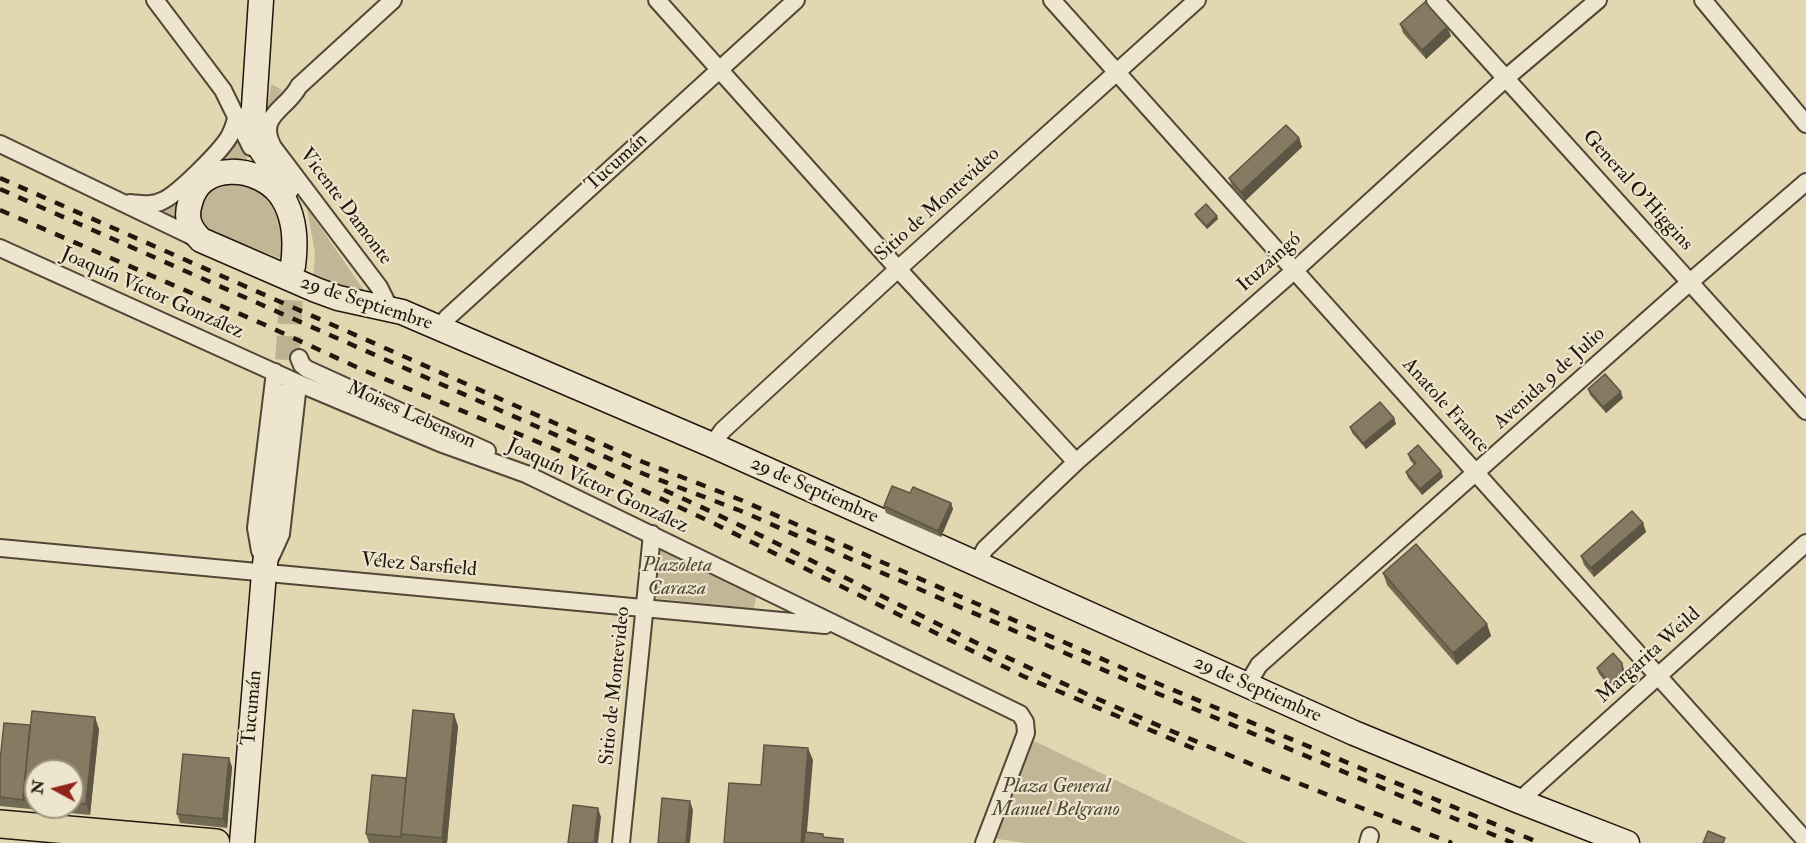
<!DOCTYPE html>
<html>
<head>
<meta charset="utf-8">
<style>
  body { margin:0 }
  #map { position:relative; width:1806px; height:843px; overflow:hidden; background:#e3d7b2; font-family:"IM FELL Double Pica",serif }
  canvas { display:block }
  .north { position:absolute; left:24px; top:759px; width:60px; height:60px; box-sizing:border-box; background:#ede5cd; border:2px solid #9c9380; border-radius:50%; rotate:277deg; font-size:16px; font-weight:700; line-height:24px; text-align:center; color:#22170c }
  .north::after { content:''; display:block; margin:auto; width:21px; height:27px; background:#8f2418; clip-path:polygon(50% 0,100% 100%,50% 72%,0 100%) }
</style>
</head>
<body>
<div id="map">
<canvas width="1806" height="843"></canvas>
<div class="north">N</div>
</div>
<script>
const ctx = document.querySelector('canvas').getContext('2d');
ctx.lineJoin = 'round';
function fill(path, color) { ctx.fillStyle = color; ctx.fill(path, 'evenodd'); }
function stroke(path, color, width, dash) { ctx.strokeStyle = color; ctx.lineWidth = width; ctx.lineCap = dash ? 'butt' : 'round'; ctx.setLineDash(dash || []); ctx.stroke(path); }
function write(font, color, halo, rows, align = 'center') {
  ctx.font = font + ' "IM FELL Double Pica",serif'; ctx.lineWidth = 4.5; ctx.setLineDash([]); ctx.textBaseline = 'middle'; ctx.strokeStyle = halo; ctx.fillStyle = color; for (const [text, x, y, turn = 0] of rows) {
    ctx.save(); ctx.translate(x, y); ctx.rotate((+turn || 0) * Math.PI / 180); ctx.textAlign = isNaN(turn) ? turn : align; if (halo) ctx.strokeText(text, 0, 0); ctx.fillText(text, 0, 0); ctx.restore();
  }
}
const green = new Path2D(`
  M271,84L282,90L266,117Z
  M238,138L248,161L255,169L224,166L183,223L150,209L232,145Z
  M231,180L269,193L278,215L285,260L217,234L207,228L201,217L200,205L211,188Z
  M307,208L370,299L313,279L315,253Z
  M658,546L757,592L754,609L653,598Z
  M1030,739L1247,843H1025L991,838Z`);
const secondaryTunnel = new Path2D(`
  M285,396L293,266`);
const street = new Path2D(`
  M155,0L223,90L251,147
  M657,0L898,269L1076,462
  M1052,0L1806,841
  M1435,0L1806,411
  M1703,0L1806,124
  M0,144L198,239
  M130,203C141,204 152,206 162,201C177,195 220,152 229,137C233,130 235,123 237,115
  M0,248L298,383L440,443L526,474L1020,714L1025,722L1026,733L984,843
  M390,309L379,287L273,147C256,115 287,110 299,86L393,0
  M439,328L447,318L796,0
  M299,358L302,365L307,369L487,451
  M712,445L723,430L898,269L1197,0
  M0,548L825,625
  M260,551L256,528L275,372
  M271,556L281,534L297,393
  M977,564L985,549L1076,462L1295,270L1506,78L1598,0
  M1247,685L1259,665L1690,282L1806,182
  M1519,801L1806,543
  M621,843L652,534
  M1368,843L1370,836`);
const secondary = new Path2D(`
  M261,0L253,122L254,139L287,188
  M293,266C296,243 295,214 280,194C258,165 200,161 190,203C185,219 190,229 201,240L316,290L338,298L402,312L712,445L1354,733L1519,801L1627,843
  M242,843L264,573L285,396`);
const primary = new Path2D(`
  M0,824L216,843`);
const rail = new Path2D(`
  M0,178L643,462L741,500L1159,684L1540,843
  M0,189L644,474L741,511L1154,692L1513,843
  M0,210L263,324L363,370L555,449L715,524L1025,677L1195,749
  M664,490C789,546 908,612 1032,669C1169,733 1311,789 1452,843`);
const wall = new Path2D(`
  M1400,24L1447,27L1451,36L1426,59L1403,33Z
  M1299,138L1302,147L1245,201L1232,187L1229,178Z
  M1195,214L1218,219L1207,229L1196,217Z
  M1588,389L1623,398L1606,413L1590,395Z
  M1394,418L1396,424L1366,449L1352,433L1350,427Z
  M1408,454L1441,471L1443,477L1422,495L1408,478L1406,472L1414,465L1410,460Z
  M910,493L951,503L953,509L941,537L886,513L884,506Z
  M1643,523L1646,532L1594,577L1584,565L1581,556Z
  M1383,573L1487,624L1491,636L1457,665L1387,585Z
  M1622,663L1624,670L1625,681L1614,692L1599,674L1597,668Z
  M30,725L99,729L90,815L0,806V761ZM36,771H72V807H36Z
  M458,726L447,843H369L366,834L406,778Z
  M229,758L232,767L227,828L180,823L177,814Z`);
const shadedWall = new Path2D(`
  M1447,27L1451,36L1426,59L1422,50Z
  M1299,138L1302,147L1245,201L1241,192Z
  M1217,216L1218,219L1207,229L1206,226Z
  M1621,392L1623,398L1606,413L1603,407Z
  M1394,418L1396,424L1366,449L1363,443Z
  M1441,471L1443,477L1422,495L1420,489Z
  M951,503L953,509L941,537L938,531Z
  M1643,523L1646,532L1594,577L1591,568Z
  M1487,624L1491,636L1457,665L1453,653Z
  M1622,663L1624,670L1625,681L1614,692L1612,686Z
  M454,714L458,726L447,843H443L442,838Z
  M95,717L99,729L90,815L86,804Z
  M808,748L813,760L806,843H801Z
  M229,758L232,767L227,828L223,819Z
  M690,801L693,810L690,843H686Z
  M598,808L601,817L598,843H594Z`);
const building = new Path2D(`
  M1425,2L1447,27L1422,50L1400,24Z
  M1286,125L1299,138L1241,192L1229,178Z
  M1206,204L1217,216L1206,226L1195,214Z
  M1605,374L1621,392L1603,407L1588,389Z
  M1380,402L1394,418L1363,443L1350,427Z
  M1418,445L1441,471L1420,489L1406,472L1416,463L1408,454Z
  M892,486L910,493L913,487L951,503L938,531L884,506Z
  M1632,511L1643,523L1591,568L1581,556Z
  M1416,544L1487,624L1453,653L1383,573Z
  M1613,653L1622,663L1623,675L1612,686L1597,668Z
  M413,710L454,714L442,838L401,834Z
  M32,711L95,717L86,804L72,802V771H36V798L23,797Z
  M4,723L30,725L23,797L24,800L0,797V761Z
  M764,745L808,748L801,843H724L729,783L761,785Z
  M183,754L229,758L223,819L177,814Z
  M372,775L406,778L401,834L402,837L366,834Z
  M662,798L690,801L686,843H658Z
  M573,805L598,808L594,843H568Z
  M1708,831L1725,838L1723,843H1703Z
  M805,832L823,834V837L843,839V843H804Z`);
const streetNames = [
  ["Tucumán",617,163,-42],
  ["General O'Higgins",1637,191,48],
  ["Sitio de Montevideo",938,205,-42],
  ["Vicente Damonte",345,207,53],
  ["Ituzaingó",1270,263,-42],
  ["Joaquín Víctor González",152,294,24],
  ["29 de Septiembre",366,304,18],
  ["Avenida 9 de Julio",1550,379,-42],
  ["Anatole France",1445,406,48],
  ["Moises Lebenson",411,416,24],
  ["Joaquín Víctor González",597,487,25],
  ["29 de Septiembre",814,491,24],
  ["Vélez Sarsfield",419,566,5],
  ["Margarita Weild",1649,656,-42],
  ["Sitio de Montevideo",616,686,-84],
  ["29 de Septiembre",1257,690,24],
  ["Tucumán",253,708,-85]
];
const parkNames = [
  ["Plazoleta",677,567],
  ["Caraza",677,590],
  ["Plaza General",1056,788],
  ["Manuel Belgrano",1056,811]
];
fill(green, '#c2b696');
stroke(secondaryTunnel, '#bcb191', 24, [24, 12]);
stroke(street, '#524736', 20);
stroke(secondary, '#22170c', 27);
stroke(primary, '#22170c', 30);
stroke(street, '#ede5cd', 16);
stroke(secondary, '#ede5cd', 24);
stroke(primary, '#e3d7b2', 27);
stroke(rail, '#22170c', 4.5, [10, 10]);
fill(wall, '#736a54');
fill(shadedWall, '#5e5645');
fill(building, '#867b62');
stroke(building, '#5e5645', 1.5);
write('20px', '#22170c', '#ede5cd', streetNames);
write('italic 20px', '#524735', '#ede5cd', parkNames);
</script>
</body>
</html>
